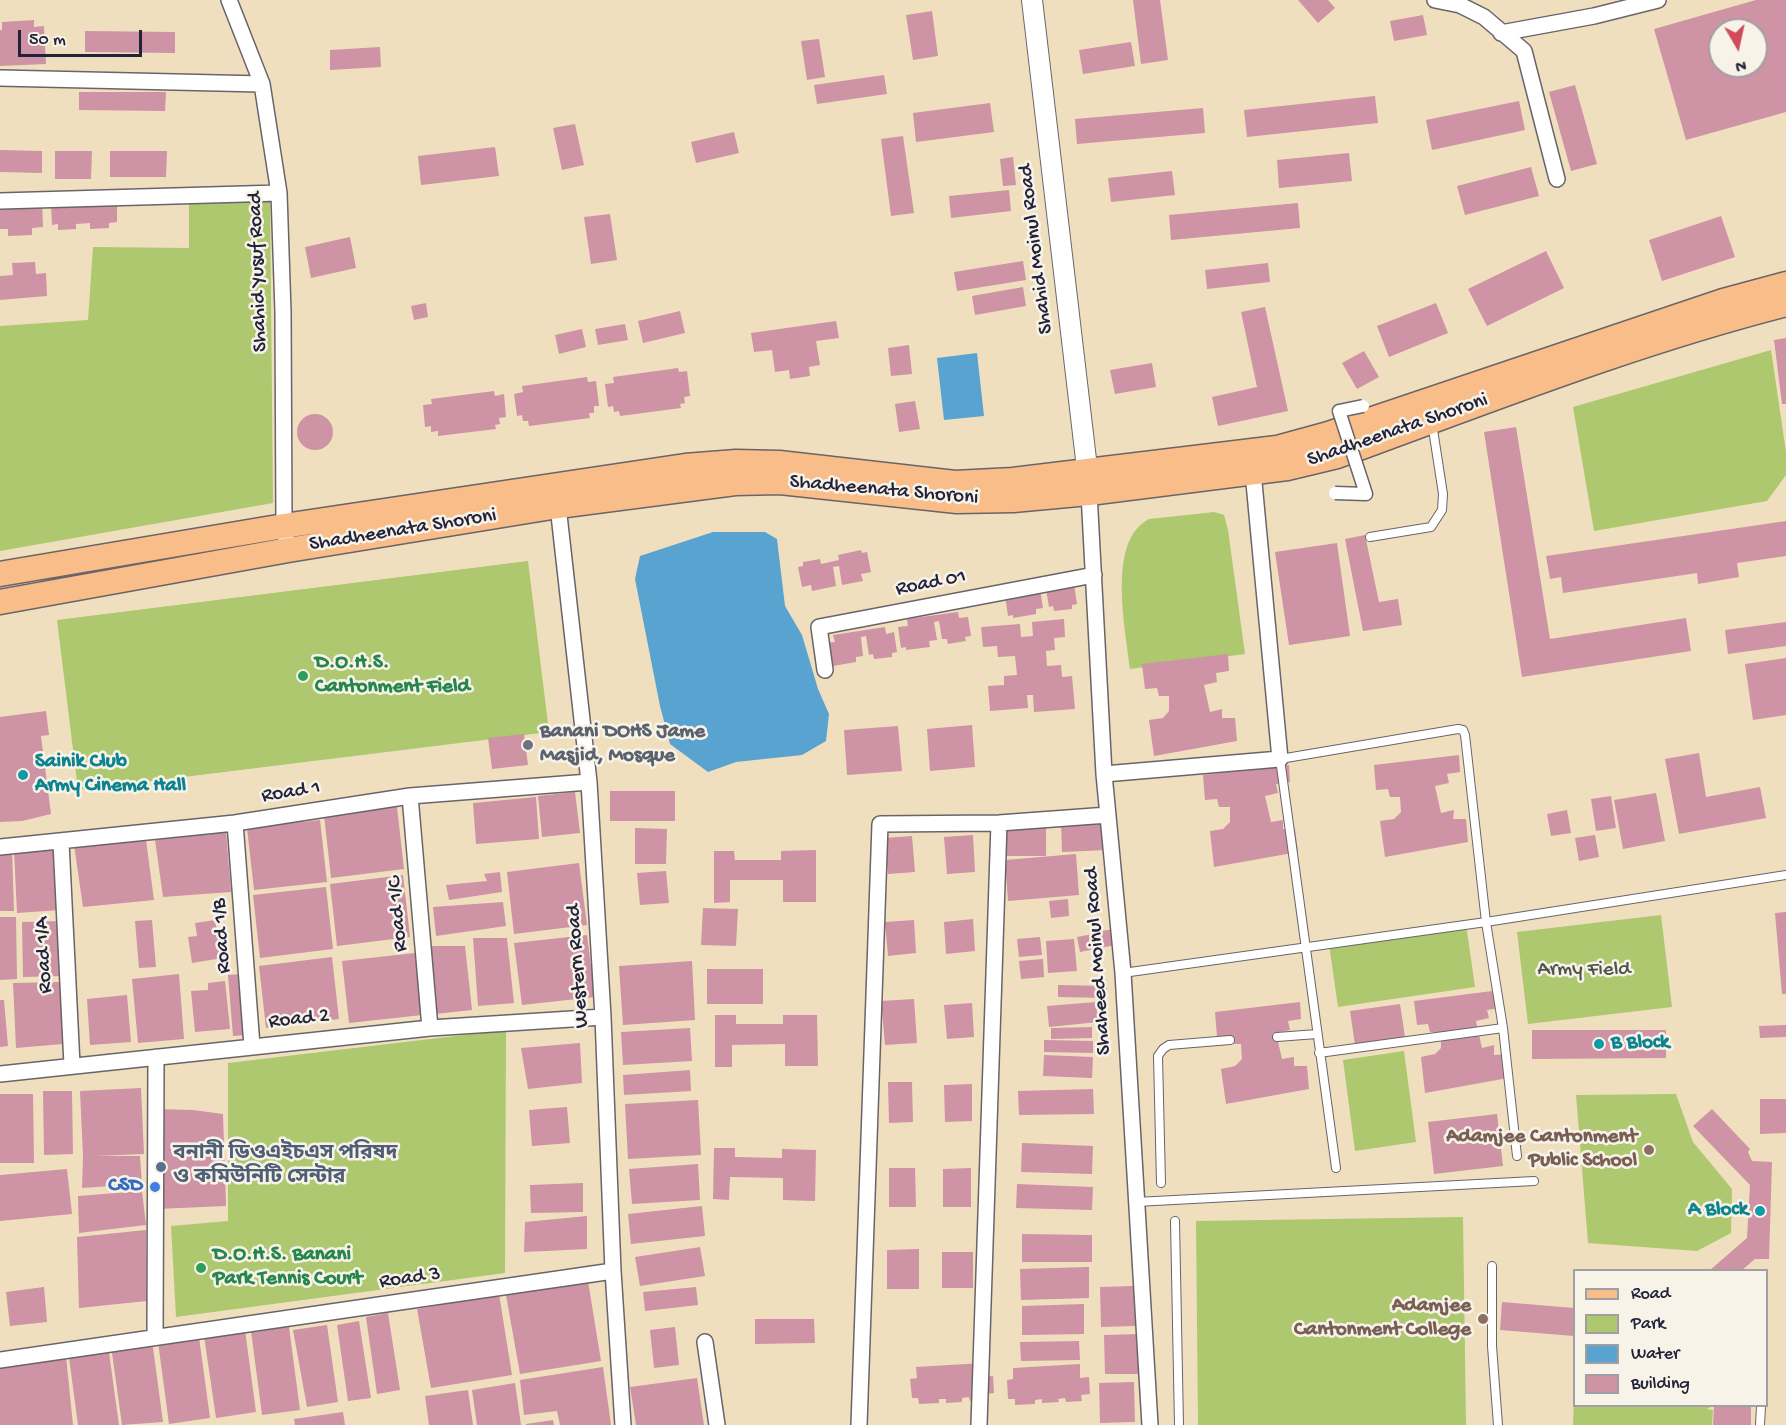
<!DOCTYPE html>
<html>
<head>
<meta charset="utf-8">
<style>
  body { margin:0 }
  #map { position:relative; width:1786px; height:1425px; overflow:hidden; background:#f0dfbf; font-family:"Gochi Hand",sans-serif }
  canvas { display:block }
  .legend { position:absolute; left:1573px; top:1269px; width:195px; height:138px; box-sizing:border-box; background:#f7f3e8; border:2px solid #a29fa3; margin:0; padding:8px 10px; list-style:none; font-size:18px; color:#22223b }
  .legend li { display:flex; align-items:center; gap:12px; height:30px }
  .legend b { width:30px; border:2px solid #a29fa3 }
  .north { position:absolute; left:1708px; top:18px; width:60px; height:60px; box-sizing:border-box; background:#f7f3e8; border:2px solid #a29fa3; border-radius:50%; rotate:171deg; font-size:16px; font-weight:700; line-height:24px; text-align:center; color:#22223b }
  .north::after { content:''; display:block; margin:auto; width:21px; height:27px; background:#d1495b; clip-path:polygon(50% 0,100% 100%,50% 72%,0 100%) }
  .scale { position:absolute; left:18px; top:30px; width:124px; height:27px; box-sizing:border-box; border:3px solid #22223b; border-top:0; padding-left:8px; font-size:18px; line-height:21px; white-space:nowrap; color:#22223b; -webkit-text-stroke:4px #f7f3e8; paint-order:stroke }
</style>
</head>
<body>
<div id="map">
<canvas width="1786" height="1425"></canvas>
<ul class="legend">
<li><b style="height:8px;background:#f8bd89"></b>Road</li>
<li><b style="height:16px;background:#adc86f"></b>Park</li>
<li><b style="height:16px;background:#58a3d0"></b>Water</li>
<li><b style="height:16px;background:#ce93a4"></b>Building</li>
</ul>
<div class="north">N</div>
<div class="scale">50 m</div>
</div>
<script>
const ctx = document.querySelector('canvas').getContext('2d');
ctx.lineJoin = 'round';
function fill(path, color) { ctx.fillStyle = color; ctx.fill(path, 'evenodd'); }
function stroke(path, color, width, dash) { ctx.strokeStyle = color; ctx.lineWidth = width; ctx.lineCap = dash ? 'butt' : 'round'; ctx.setLineDash(dash || []); ctx.stroke(path); }
function write(font, color, halo, rows, align = 'center') {
  ctx.font = font + ' "Gochi Hand","Noto Sans Bengali",sans-serif'; ctx.lineWidth = 5; ctx.setLineDash([]); ctx.textBaseline = 'middle'; ctx.strokeStyle = halo; ctx.fillStyle = color; for (const [text, x, y, turn = 0] of rows) {
    ctx.save(); ctx.translate(x, y); ctx.rotate((+turn || 0) * Math.PI / 180); ctx.textAlign = isNaN(turn) ? turn : align; if (halo) ctx.strokeText(text, 0, 0); ctx.fillText(text, 0, 0); ctx.restore();
  }
}
const green = new Path2D(`
  M270,195L273,503L0,551V326L88,320L93,247L189,248V198Z
  M1771,350L1786,452V475L1767,501L1594,531L1573,407Z
  M1214,512L1224,515L1228,530L1245,654L1130,669C1126,630 1106,541 1149,519Z
  M528,561L549,732L78,790L57,620Z
  M1661,915L1672,1007L1528,1024L1517,932Z
  M1466,924L1475,987L1338,1007L1329,944Z
  M506,1030L505,1273L176,1317L171,1226L228,1221V1063Z
  M1404,1051L1416,1142L1355,1151L1343,1060Z
  M1676,1094L1693,1142L1732,1189L1731,1233L1697,1251L1588,1243L1576,1095Z
  M1463,1217L1466,1425H1198L1196,1221Z
  M1574,1398V1406H1712L1707,1409L1713,1410L1712,1425H1573Z`);
const water = new Path2D(`
  M977,353L984,416L944,420L937,358Z
  M713,532H765L777,539L785,606L802,635L818,689L829,714L826,741L802,755L736,762L708,772L670,744L660,706L635,579L640,556Z`);
const building = new Path2D(`
  M1133,0H1160L1168,60L1141,64Z
  M1298,0H1328L1335,8L1318,23Z
  M1756,0H1786V112L1686,140L1654,29ZM1720,30H1756V66H1720Z
  M932,11L938,56L913,60L906,15Z
  M1423,15L1427,35L1394,41L1390,21Z
  M34,20V27L44,26L46,64L0,66V30H2V22Z
  M85,31L175,32V53L85,52Z
  M819,39L825,77L807,80L801,41Z
  M1131,42L1135,66L1083,74L1079,50Z
  M380,47L381,67L330,70V50Z
  M884,75L887,94L817,104L814,85Z
  M1575,85L1597,164L1571,171L1549,92Z
  M79,92H166L165,111L79,110Z
  M1375,96L1378,123L1247,137L1244,110Z
  M1519,101L1525,130L1432,150L1426,120Z
  M990,103L994,132L916,142L913,113Z
  M1203,108L1205,133L1077,144L1075,119Z
  M575,124L584,165L562,170L553,128Z
  M734,132L739,153L696,163L691,142Z
  M903,136L914,213L891,216L881,139Z
  M495,147L499,176L421,185L418,156Z
  M0,150L42,151V173L0,172Z
  M55,151H92L91,179H55Z
  M110,151H167L166,177H110Z
  M1349,153L1352,181L1279,188L1277,160Z
  M1013,157L1016,185L1003,186L1000,159Z
  M1531,167L1539,196L1465,215L1457,186Z
  M1172,171L1175,195L1111,202L1108,178Z
  M1009,190L1011,211L951,218L949,196Z
  M42,202L43,227L32,228V235L8,236V229H0V206Z
  M117,202V222L109,223V228L90,229V223L76,224V229L58,230V224L52,225L51,205Z
  M1298,203L1300,228L1171,240L1169,215Z
  M610,214L617,260L591,264L584,217Z
  M1721,216L1735,257L1662,281L1649,240Z
  M350,237L356,268L311,278L305,247Z
  M1546,251L1564,288L1487,326L1468,289Z
  M1023,261L1026,280L957,291L954,272Z
  M35,262L36,274L46,273L47,296L0,300V276L13,275L12,263Z
  M1268,263L1270,282L1207,289L1205,270Z
  M1023,287L1026,306L975,315L972,296Z
  M426,303L428,317L414,320L411,306Z
  M1436,303L1448,333L1389,357L1377,326Z
  M1265,307L1288,411L1218,426L1212,397L1257,387L1241,312Z
  M680,311L685,333L643,343L638,321Z
  M836,321L839,338L816,341L820,365L809,367L810,376L790,379L789,370L775,372L772,350L754,352L751,333Z
  M625,324L628,340L598,345L595,329Z
  M582,329L586,347L559,354L555,335Z
  M1786,338V404H1782L1774,340Z
  M909,345L912,374L891,376L888,348Z
  M1364,351L1379,377L1357,389L1342,363Z
  M1152,363L1156,387L1115,394L1110,370Z
  M678,368L679,372L687,371L690,396L684,397L685,403L680,404L681,408L620,416L619,411L614,412L613,406L608,407L605,384L614,383L613,377Z
  M587,377L588,382L596,381L599,406H594V413H589L590,418L529,426L528,421H523L522,415L517,416L514,394L523,392L522,386Z
  M494,391L495,396L504,394L506,417L499,418L500,424L495,425L496,429L438,436V431L431,432V426L425,427L423,405L432,404L431,399Z
  M915,401L920,429L899,432L895,404Z
  M297 432a18 18 0 1 1 36 0a18 18 0 1 1-36 0Z
  M1516,427L1550,639L1686,618L1691,651L1522,677L1484,432Z
  M1786,521V556L1737,563L1739,577L1698,584L1697,573L1563,593L1561,577L1550,579L1546,556Z
  M1365,535L1379,602L1398,599L1402,625L1363,631L1345,539Z
  M1337,543L1350,636L1289,645L1275,552Z
  M861,550L862,553L867,552L871,572L861,574L863,581L842,585L839,566L833,567L836,586L812,591L811,585L802,587L798,567L803,566V562L820,559L821,564L839,560L838,555Z
  M1065,579L1066,586L1074,584L1077,604L1072,605V609L1054,611L1053,606L1049,607L1046,589H1040L1043,608L1036,609V614L1013,618V615L1008,616L1005,595L1014,594L1013,587Z
  M958,612L959,618L968,617L971,636L965,637L966,641L948,644L947,639H942L939,621L934,622L937,640L929,641L930,647L906,650V647L901,648L898,627L908,626L907,619Z
  M1064,619L1065,637L1054,638L1055,650L1046,651L1047,666L1061,665L1062,677L1072,676L1075,709L1034,712L1033,695H1027L1028,708L990,711L988,686L1004,685V676L1017,675L1015,656L998,657L997,646L983,647L981,627L1020,624L1021,637L1033,636L1032,622Z
  M1786,622V646L1728,654L1725,630Z
  M885,627L886,634L894,632L897,652L892,653V657L874,659L873,654L869,655L866,636L861,637L863,656L856,657V662L833,666V663H828L825,643L835,642L833,635Z
  M1228,654L1229,671L1216,673L1217,682L1204,685L1210,712L1222,709V718H1235L1237,741L1154,756L1149,720L1163,718L1169,711V696H1159L1157,688L1145,689L1142,664Z
  M1786,658V715L1753,720L1745,664Z
  M46,711L49,735L41,736L51,814L22,821L0,822V717Z
  M972,725L975,767L930,771L927,729Z
  M898,726L902,771L847,775L844,730Z
  M524,734L528,765L492,769L488,738Z
  M1699,753L1706,797L1760,787L1766,818L1679,834L1665,759Z
  M1459,755L1460,772L1447,774L1449,783L1435,786L1441,813L1454,810L1453,819H1466L1468,842L1385,857L1380,821L1394,819L1401,812L1400,797H1390L1388,789L1376,790L1374,765Z
  M1289,765L1290,782L1276,784L1278,793L1265,796L1271,822L1283,820V829H1295L1298,852L1214,867L1210,831L1223,829L1230,822V807H1219L1217,799L1205,800L1203,775Z
  M610,791H675V821H610Z
  M575,792L580,833L542,837L538,796Z
  M1656,793L1665,841L1623,849L1614,800Z
  M1611,796L1616,828L1596,831L1591,799Z
  M536,797L539,839L476,844L473,803Z
  M397,807L404,869L331,878L324,815Z
  M1567,810L1571,833L1551,836L1547,814Z
  M1106,818L1107,850L1062,852L1061,821Z
  M320,820L327,882L254,890L247,828Z
  M1046,824V856H1004L1005,826Z
  M635,828L667,829L666,864H635Z
  M226,832L231,892L163,897L155,840Z
  M973,835L975,872L947,874L944,837Z
  M1595,835L1599,857L1579,861L1575,838Z
  M912,836L915,872L888,874L885,838Z
  M146,840L154,900L83,907L74,845Z
  M57,847L60,910L17,913L14,850Z
  M12,849L14,911H0V850Z
  M816,850V902H783V880H730V902L714,903V851H734L735,860H781V851Z
  M1076,854L1079,895L1008,901L1005,860Z
  M579,863L587,925L514,934L507,872Z
  M666,871L669,903L640,905L637,873Z
  M500,872L502,892L449,900L446,885L487,881L484,874Z
  M403,875L410,937L337,946L330,884Z
  M326,887L333,949L260,958L253,895Z
  M1068,899L1069,916L1051,918L1049,901Z
  M503,902L506,926L436,936L433,907Z
  M703,908L738,909L736,946L701,945Z
  M1786,912V994H1782L1775,913Z
  M0,917H16L17,979L0,980Z
  M973,919L975,951L946,954L944,922Z
  M152,920L156,967L139,968L135,921Z
  M215,920L218,938L226,936L229,957L192,963L188,937L197,936L195,923Z
  M914,920L916,953L888,956L885,922Z
  M61,921L62,976L23,977L22,922Z
  M1115,929L1117,945L1098,948L1094,932Z
  M1093,934L1096,949L1080,952L1077,937Z
  M587,935L595,997L522,1005L514,943Z
  M1040,937L1042,955L1019,957L1017,939Z
  M473,938H507L514,1003L478,1006Z
  M1074,939L1077,971L1048,973L1046,941Z
  M431,946H465L472,1010L435,1014Z
  M415,953L422,1015L349,1023L342,961Z
  M332,957L339,1019L266,1028L259,966Z
  M1043,959L1044,977L1021,979L1019,961Z
  M692,961L695,1020L623,1025L619,966Z
  M707,969H763V1004H707Z
  M179,974L184,1039L138,1043L132,979Z
  M243,974L248,1035L233,1036L228,975Z
  M225,981L230,1029L195,1032L191,991L208,990V983Z
  M61,982L63,1044L16,1048L13,983Z
  M1058,985L1107,986V998L1058,997Z
  M1500,990L1501,1008L1487,1010L1489,1018L1476,1021L1482,1048L1494,1045V1055L1506,1054L1508,1078L1425,1093L1421,1057L1435,1054L1441,1048V1032H1430L1428,1024L1417,1025L1414,1001Z
  M127,995L131,1042L90,1045L87,999Z
  M914,999L917,1043L885,1045L881,1001Z
  M0,1000H4L8,1046L0,1047Z
  M1096,1002L1098,1022L1049,1027L1047,1006Z
  M1300,1002L1301,1019L1288,1021L1290,1030L1276,1033L1282,1059L1294,1057V1066H1307L1309,1089L1226,1104L1221,1069L1235,1066L1242,1059L1241,1044H1231L1229,1036L1217,1037L1215,1012Z
  M972,1003L974,1037L947,1039L944,1005Z
  M1400,1004L1405,1037L1355,1045L1350,1011Z
  M715,1015H736V1024H783V1015H817L818,1066H785V1044L732,1045V1067H715Z
  M1786,1025V1037L1760,1038L1759,1026Z
  M1092,1027V1038L1051,1039V1028Z
  M690,1028L692,1061L623,1065L621,1032Z
  M1532,1030H1666V1058L1532,1059Z
  M1044,1040L1093,1041V1053L1044,1052Z
  M580,1043L582,1083L528,1089L521,1048Z
  M1044,1055L1093,1057L1092,1078L1043,1076Z
  M690,1070L691,1091L624,1095L623,1075Z
  M888,1082H912L913,1122L889,1123Z
  M972,1084V1121L945,1122L944,1085Z
  M141,1088L144,1154L96,1156H140L142,1184L82,1188L83,1157L80,1091Z
  M1093,1089L1094,1114L1019,1115L1018,1091Z
  M43,1091H72L73,1154L44,1155Z
  M0,1094H33L34,1163H0Z
  M1760,1099H1786V1133L1760,1134Z
  M698,1100L701,1155L628,1159L625,1104Z
  M567,1107L570,1143L532,1146L529,1110Z
  M157,1109L193,1110L223,1114L226,1206L156,1209Z
  M1712,1109L1750,1149L1748,1152L1752,1161L1772,1162L1769,1259H1755L1742,1270H1710L1747,1238L1750,1185L1693,1126Z
  M1497,1114L1503,1166L1434,1174L1428,1122Z
  M1022,1143L1093,1146L1092,1174L1021,1172Z
  M714,1148H735V1157L782,1158V1149L816,1150L815,1201L783,1200V1178L730,1177L729,1200L713,1199Z
  M698,1164L700,1200L632,1204L629,1169Z
  M889,1168H915L916,1207H889Z
  M971,1168V1207H943V1169Z
  M67,1169L72,1214L0,1221V1175Z
  M583,1183V1212L531,1213L530,1185Z
  M1017,1184L1093,1187L1092,1210L1016,1208Z
  M142,1191L146,1225L79,1233L78,1196Z
  M702,1206L705,1236L631,1244L628,1214Z
  M587,1216V1249L524,1252L525,1222Z
  M146,1230L147,1301L79,1308L77,1237Z
  M1022,1234L1092,1235V1262H1022Z
  M700,1247L705,1276L640,1286L635,1257Z
  M919,1249V1289H887V1250Z
  M942,1252H973V1288H942Z
  M1089,1267V1298L1021,1300L1020,1269Z
  M588,1281L601,1361L520,1374L506,1295Z
  M1135,1286L1136,1326L1101,1327L1100,1287Z
  M44,1287L47,1322L10,1326L6,1292Z
  M696,1287L698,1305L645,1311L643,1292Z
  M499,1294L512,1375L431,1388L417,1309Z
  M1502,1302L1574,1308V1336L1500,1330Z
  M1084,1304V1334L1022,1335V1306Z
  M388,1313L400,1390L377,1394L366,1317Z
  M755,1319H814L815,1343L755,1344Z
  M359,1321L371,1398L348,1401L337,1325Z
  M327,1325L338,1402L307,1407L293,1330Z
  M289,1327L300,1410L262,1415L251,1331Z
  M675,1327L679,1365L654,1368L650,1330Z
  M245,1330L256,1412L216,1418L204,1336Z
  M1139,1334L1140,1374H1105L1104,1335Z
  M199,1337L210,1418L169,1424L158,1342Z
  M152,1340L163,1422L122,1425L111,1346Z
  M1079,1341L1080,1360L1021,1361L1020,1342Z
  M108,1345L119,1425H78L68,1350Z
  M66,1356L73,1425H0V1367Z
  M983,1363L984,1377L993,1376L994,1393L985,1394L986,1400L970,1401L969,1397L962,1398V1402L946,1403V1399H939V1403L919,1404L918,1398H912L910,1379L917,1378L916,1367Z
  M1080,1364V1378L1089,1377L1090,1394L1081,1395L1082,1401L1066,1402L1065,1398L1058,1399L1059,1402L1042,1403V1399L1035,1400V1404L1015,1405V1399H1008L1007,1380L1013,1379V1368Z
  M603,1367L611,1425H560L557,1411L524,1415L520,1380Z
  M697,1378L704,1425H636L630,1387Z
  M1134,1382L1135,1422L1100,1423L1099,1383Z
  M515,1383L521,1425H477L472,1390Z
  M468,1390L473,1425H429L425,1396Z
  M1714,1406H1751V1425H1713Z
  M343,1412L345,1425H295L294,1419Z
  M553,1420L554,1425H526V1424Z`);
const service = new Path2D(`
  M1370,537L1431,527L1442,510L1443,494L1432,423
  M1123,973L1486,922L1786,875
  M1277,1037L1317,1034
  M1319,1053L1503,1028
  M1336,1168L1280,759L1458,729L1463,730L1465,735L1486,922L1503,1028L1517,1156
  M1161,1183L1158,1056L1163,1049L1169,1045L1230,1040
  M1136,1202L1534,1181
  M1175,1221L1179,1425
  M1492,1266V1346L1498,1425
  M1760,1425L1761,1406`);
const minor = new Path2D(`
  M229,0L262,84L279,193L283,312L284,526L288,550
  M1435,0L1460,5L1484,17L1524,51L1557,179
  M1501,33L1594,16L1658,0
  M0,78L262,84
  M0,201L279,193
  M1089,493L1104,774L1123,973L1150,1425
  M558,506L589,782L603,1017L613,1271L623,1425
  M825,670L819,627L1094,575
  M1104,774L1280,759L1253,472
  M410,796L430,1028
  M235,823L252,1046
  M61,842L72,1065
  M0,847L235,823L410,796L589,782
  M0,1074L430,1028L603,1017
  M155,1337L156,1057
  M705,1342L717,1425
  M0,1360L613,1271
  M859,1425L880,824L999,823L1108,815
  M979,1425L999,823`);
const tertiary = new Path2D(`
  M1032,0L1089,485`);
const primary = new Path2D(`
  M0,574L284,526L685,466L736,462L779,463L955,483L1013,480L1277,448L1328,434L1723,301L1786,284
  M0,602L288,550L558,506L735,483L780,482L957,501L1013,500L1089,493L1287,468L1337,456C1485,402 1633,343 1786,304`);
const pedestrianBridge = new Path2D(`
  M1335,493L1366,494L1339,411L1363,406`);
const markers = [
  [303,676,6,"#2e9e5b"],
  [528,745,6,"#6b7280"],
  [23,775,6,"#0f9aa8"],
  [1599,1044,6,"#0f9aa8"],
  [1649,1150,6,"#8d6e63"],
  [161,1167,6,"#5c6f8a"],
  [155,1187,6,"#3f7fe0"],
  [1760,1211,6,"#0f9aa8"],
  [201,1268,6,"#2e9e5b"],
  [1483,1319,6,"#8d6e63"]
];
const streetNames = [
  ["Shahid Moinul Road",1037,249,-97],
  ["Shahid Yusuf Road",259,272,-92],
  ["Shadheenata Shoroni",1398,431,-19],
  ["Shadheenata Shoroni",884,491,5],
  ["Shadheenata Shoroni",403,531,-9],
  ["Road 01",931,584,-11],
  ["Road 1",291,793,-9],
  ["Road 1/C",399,914,-95],
  ["Road 1/B",223,936,-94],
  ["Road 1/A",45,955,-93],
  ["Shaheed Moinul Road",1099,961,-94],
  ["Western Road",579,966,-94],
  ["Road 2",299,1020,-6],
  ["Road 3",410,1279,-8]
];
const leisureNames = [
  ["D.O.H.S.",315,664],
  ["Cantonment Field",315,688],
  ["D.O.H.S. Banani",213,1256],
  ["Park Tennis Court",213,1280]
];
const worshipNames = [
  ["Banani DOHS Jame",540,733],
  ["Masjid, Mosque",540,757]
];
const cultureNames = [
  ["Sainik Club",35,763],
  ["Army Cinema Hall",35,787],
  ["B Block",1611,1044],
  ["A Block",1748,1211,"right"]
];
const parkNames = [
  ["Army Field",1584,971]
];
const educationNames = [
  ["Adamjee Cantonment",1637,1138],
  ["Public School",1637,1162],
  ["Adamjee",1471,1307],
  ["Cantonment College",1471,1331]
];
const serviceNames = [
  ["বনানী ডিওএইচএস পরিষদ",173,1155],
  ["ও কমিউনিটি সেন্টার",173,1179]
];
const shopNames = [
  ["CSD",143,1187]
];
fill(green, '#adc86f');
fill(water, '#58a3d0');
fill(building, '#ce93a4');
stroke(service, '#6a6469', 10);
stroke(minor, '#6a6469', 18);
stroke(tertiary, '#6a6469', 22);
stroke(primary, '#6a6469', 27);
stroke(service, '#fff', 8);
stroke(minor, '#fff', 15);
stroke(tertiary, '#fff', 20);
stroke(primary, '#f8bd89', 24);
stroke(pedestrianBridge, '#6a6469', 15, []);
stroke(pedestrianBridge, '#fff', 12);
for (const [x, y, r, color] of markers) { const dot = new Path2D(); dot.arc(x, y, r, 0, 2 * Math.PI); ctx.fillStyle = color; ctx.fill(dot); stroke(dot, '#f7f3e8', 2); }
write('21px', '#22223b', '#f7f3e8', streetNames);
write('bold 21px', '#27864d', '#f7f3e8', leisureNames, 'left');
write('bold 21px', '#5b616d', '#f7f3e8', worshipNames, 'left');
write('bold 21px', '#0d838f', '#f7f3e8', cultureNames, 'left');
write('21px', '#4c544b', '#f7f3e8', parkNames);
write('bold 21px', '#785e54', '#f7f3e8', educationNames, 'right');
write('bold 21px', '#4e5e75', '#f7f3e8', serviceNames, 'left');
write('bold 21px', '#366cbe', '#f7f3e8', shopNames, 'right');
</script>
</body>
</html>
